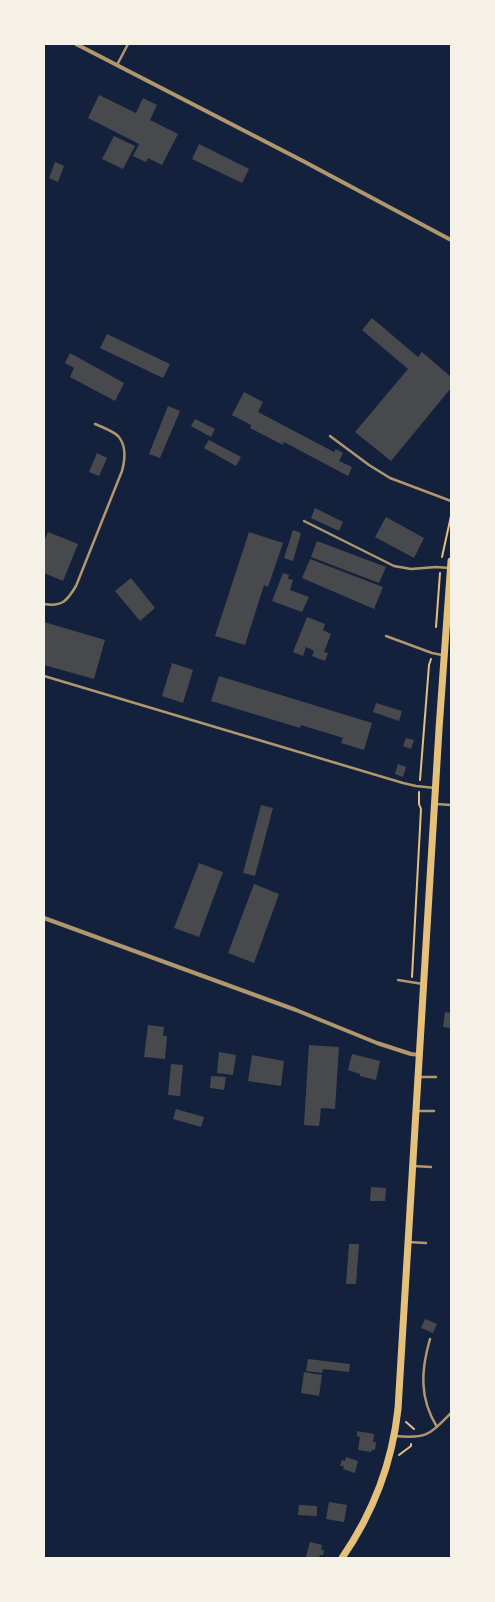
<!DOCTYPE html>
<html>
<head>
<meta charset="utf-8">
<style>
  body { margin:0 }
  #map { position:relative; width:495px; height:1602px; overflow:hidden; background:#14213d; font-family:Lora,serif }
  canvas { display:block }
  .frame { position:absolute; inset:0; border:45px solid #f6f1e7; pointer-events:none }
</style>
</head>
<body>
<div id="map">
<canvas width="495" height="1602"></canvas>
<div class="frame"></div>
</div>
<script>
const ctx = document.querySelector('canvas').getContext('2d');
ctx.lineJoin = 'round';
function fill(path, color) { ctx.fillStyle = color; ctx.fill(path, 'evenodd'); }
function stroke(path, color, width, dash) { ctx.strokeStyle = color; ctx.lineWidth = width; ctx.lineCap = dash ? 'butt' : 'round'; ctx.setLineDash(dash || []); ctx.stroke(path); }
const building = new Path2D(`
  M99,95L136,113L143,98L157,105L150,120L178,134L162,165L148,158L146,162L133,156L139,144L88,118Z
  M114,136L135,146L123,169L102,159Z
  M199,144L249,169L242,183L192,159Z
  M55,162L64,166L58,182L49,178Z
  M372,318L418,357L422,352L451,377V388L391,461L355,432L408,369L362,330Z
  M107,334L170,364L163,378L100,348Z
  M70,353L124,383L115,401L70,377L74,368L65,363Z
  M244,392L263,402L258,412L334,452L336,449L343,453L339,461L352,467L348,476L284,442L283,445L250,428L251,425L232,415Z
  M168,406L180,411L160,458L149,454Z
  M195,419L215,429L211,437L191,426Z
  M209,440L241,457L236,466L204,448Z
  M97,453L107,458L99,476L89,472Z
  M315,508L343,522L339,531L311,518Z
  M386,517L424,538L414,558L375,537Z
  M293,530L301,533L293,561L284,558Z
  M48,532L78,544L63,581L44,573V542Z
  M249,532L283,543L268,587L264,585L245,645L215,636Z
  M317,541L386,567L379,583L311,557Z
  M310,559L383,587L374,609L302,578Z
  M283,573L289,575L288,579L293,580L290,590L309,597L302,612L272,601Z
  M131,578L155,608L140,621L115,591Z
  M307,617L325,624L323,630L331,634L324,652L328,653L325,661L312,656L314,651L306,647L303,656L293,652Z
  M44,622L105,640L94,679L44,665Z
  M172,663L193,670L183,703L162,696Z
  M219,676L372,723L364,750L341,743L343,738L301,725L300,728L211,701Z
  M376,703L402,711L399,721L373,712Z
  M406,738L414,740L411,749L403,746Z
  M398,764L406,767L403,777L395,774Z
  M261,805L273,808L255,876L243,873Z
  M199,863L223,872L199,937L174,928Z
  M254,884L279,894L254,963L228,953Z
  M445,1012L451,1013V1028L443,1027Z
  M148,1025L164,1027L163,1036H167L165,1059L144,1057Z
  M309,1045L339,1047L335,1109L321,1108L319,1126L304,1125Z
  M219,1052L236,1055L233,1075L217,1073Z
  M352,1054L380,1061L376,1080L360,1076V1074L348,1070Z
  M252,1055L284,1061L281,1086L248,1081Z
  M171,1064L183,1065L180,1096L168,1095Z
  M211,1076L226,1077L224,1090L210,1088Z
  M176,1109L204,1117L201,1127L173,1119Z
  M371,1187L386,1188L385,1201H370Z
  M349,1244H359L356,1284H346Z
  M425,1319L437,1324L433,1333L421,1328Z
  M308,1359L350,1364L349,1372L323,1369L322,1373L306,1371Z
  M304,1372L322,1375L319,1396L301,1393Z
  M357,1431L374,1434L373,1442H376L375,1450H372L371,1452L358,1450L360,1437L357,1436Z
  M346,1457L358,1461L355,1473L343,1469L344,1466H340L342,1460L345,1461Z
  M329,1502L347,1505L344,1522L326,1519Z
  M299,1505L317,1506V1516L298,1515Z
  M310,1542L322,1545L321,1550H324L323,1555H320L319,1558L306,1557Z`);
const path = new Path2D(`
  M442,557L451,516
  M436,627L440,573
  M420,780L429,665L431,659
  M412,977L421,809L419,804V792
  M406,1422L414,1429
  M399,1455L411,1446V1444`);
const service = new Path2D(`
  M117,65L128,44
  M330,436L369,465L390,478L451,501
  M304,521L394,566L411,569L436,567L450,568
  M44,604C62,607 67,601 76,586L122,471C125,460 127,446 118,436C113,431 102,427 95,424
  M386,636L432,653L442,655
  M44,676L403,783L416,786L435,788
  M436,804L451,805
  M398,980L423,984
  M418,1077H436
  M417,1111H434
  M413,1166L431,1167
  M408,1242L426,1243
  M430,1339C421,1370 419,1398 437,1427
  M395,1436C427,1439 429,1435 451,1413`);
const minor = new Path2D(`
  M76,44L303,161L451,240
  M44,918L296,1010L377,1043L411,1054L420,1055`);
const secondary = new Path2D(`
  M342,1558C373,1513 392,1464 398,1409L439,729L451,561`);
fill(building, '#48494c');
stroke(path, '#e5c07b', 2);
stroke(service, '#b1986c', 2.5);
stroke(minor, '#b1986c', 4);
stroke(secondary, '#e5c07b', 7);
</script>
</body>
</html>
